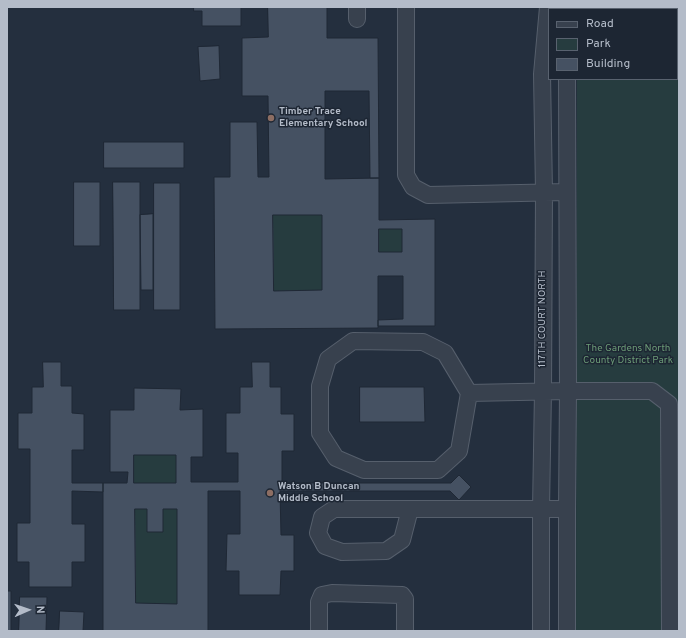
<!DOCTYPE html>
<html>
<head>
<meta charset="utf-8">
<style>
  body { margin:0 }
  #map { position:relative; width:686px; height:638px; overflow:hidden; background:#242f3e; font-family:Overpass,sans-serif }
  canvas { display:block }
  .frame { position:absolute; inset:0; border:8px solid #b4bcc9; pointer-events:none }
  .legend { position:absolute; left:548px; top:8px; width:130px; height:72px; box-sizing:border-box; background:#1d2633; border:1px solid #59626f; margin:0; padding:5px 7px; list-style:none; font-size:12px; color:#b4bcc9 }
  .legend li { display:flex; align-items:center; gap:8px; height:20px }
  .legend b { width:20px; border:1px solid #59626f }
  .north { position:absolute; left:8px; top:590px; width:40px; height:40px; -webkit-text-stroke:3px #1d2633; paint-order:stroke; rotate:88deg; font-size:11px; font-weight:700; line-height:16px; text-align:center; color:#b4bcc9 }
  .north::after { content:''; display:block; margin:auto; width:14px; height:18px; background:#b4bcc9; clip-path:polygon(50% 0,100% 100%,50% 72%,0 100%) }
</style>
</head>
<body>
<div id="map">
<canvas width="686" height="638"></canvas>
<div class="frame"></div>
<ul class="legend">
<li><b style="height:5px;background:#38414e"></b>Road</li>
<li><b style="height:11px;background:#263c3f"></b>Park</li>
<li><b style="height:11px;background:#455162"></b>Building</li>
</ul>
<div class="north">N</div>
</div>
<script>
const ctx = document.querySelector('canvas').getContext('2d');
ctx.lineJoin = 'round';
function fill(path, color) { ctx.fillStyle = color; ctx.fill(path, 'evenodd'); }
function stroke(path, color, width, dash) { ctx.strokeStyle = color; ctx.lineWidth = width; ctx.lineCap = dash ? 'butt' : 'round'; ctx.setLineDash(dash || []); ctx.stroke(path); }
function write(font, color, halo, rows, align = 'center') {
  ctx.font = font + ' Overpass,sans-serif'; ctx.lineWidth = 3; ctx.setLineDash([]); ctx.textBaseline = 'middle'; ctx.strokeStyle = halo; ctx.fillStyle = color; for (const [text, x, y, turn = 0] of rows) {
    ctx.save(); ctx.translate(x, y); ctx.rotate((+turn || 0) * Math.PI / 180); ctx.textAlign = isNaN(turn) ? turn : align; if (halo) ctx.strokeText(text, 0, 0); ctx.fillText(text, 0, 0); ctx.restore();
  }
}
const green = new Path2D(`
  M582,7H679V631H576L577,79H677V9H581Z
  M273,215H322V290L274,291Z
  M379,229H402V252H379Z
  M134,455H176V483H134Z
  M135,509H147L148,532H163V509H177V604L136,603Z`);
const building = new Path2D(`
  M194,7H241V26H202V11H194Z
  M268,7H327V38H378L379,178H370L369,91H325V179L379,178V220L435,219V326H378V320L403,319V276H378V328L215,329L214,177H230V122H257L258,177H269L268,96H242V38L268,37ZM273,215H322V290L274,291ZM379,229H402V252H379Z
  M219,46L220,79L200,81L198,47Z
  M104,142H184V168H104Z
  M74,182H100V246H74Z
  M113,182H140V310H114Z
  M154,183H180V310H154Z
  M153,214V290H141L140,215Z
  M43,362H61V386H72V413L84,414V450H72V483H103V492L72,491V524H85V562H72V587H29V562H17V523H30V449H18V413H32V387H43Z
  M252,362H270V387H281V414H294V451H282V483H451L459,475L471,487L459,500L450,491H280L281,535H294V571H281L280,595H239V571H226L227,534H240V491H208V631H103V483H127L128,472H110V410H134V388L181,389L180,410L203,409V457H191V482H238V453H226V413H240V387H252ZM134,455H176V483H134ZM135,509H147V532H163V509H177V604L136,603Z
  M360,387H424L425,422H360Z
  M7,591H11V631H7Z
  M20,597H47L46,631H19Z
  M60,611L84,612L83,631H59Z`);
const minor = new Path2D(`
  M357,7V19
  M406,7V175L413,187L428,195L567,192
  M571,9V7
  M567,79L568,391L567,509V631
  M353,341L423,342L445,353L469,393L459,451L438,470H364L336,458L320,433V386L328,359Z
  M469,393L568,391H652L669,404L670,631
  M410,509L402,540L386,551L342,552L325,546L318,533L322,517L334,509H567
  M319,631V602L322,595L332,593L402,595L405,599V631
  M541,631V509L543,391L544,192L542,74L548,7`);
const markers = [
  [271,118,4,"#8d6e63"],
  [270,493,4,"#8d6e63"]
];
const poiNames = [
  ["Timber Trace",279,112],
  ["Elementary School",279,124],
  ["Watson B Duncan",278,487],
  ["Middle School",278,499]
];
const streetNames = [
  ["117TH COURT NORTH",543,319,-90]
];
const parkNames = [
  ["The Gardens North",628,349],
  ["County District Park",628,361]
];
fill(green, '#263c3f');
fill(building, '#455162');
stroke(building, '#1f2835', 1);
stroke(minor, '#565f6c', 18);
stroke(minor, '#38414e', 16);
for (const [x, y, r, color] of markers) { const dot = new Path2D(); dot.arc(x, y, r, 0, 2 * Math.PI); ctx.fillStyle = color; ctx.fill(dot); stroke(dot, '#1d2633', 1.5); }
write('bold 10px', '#b4bcc9', '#1d2633', poiNames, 'left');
write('10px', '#b4bcc9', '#1d2633', streetNames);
write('10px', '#6b9a76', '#1d2633', parkNames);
</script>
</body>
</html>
